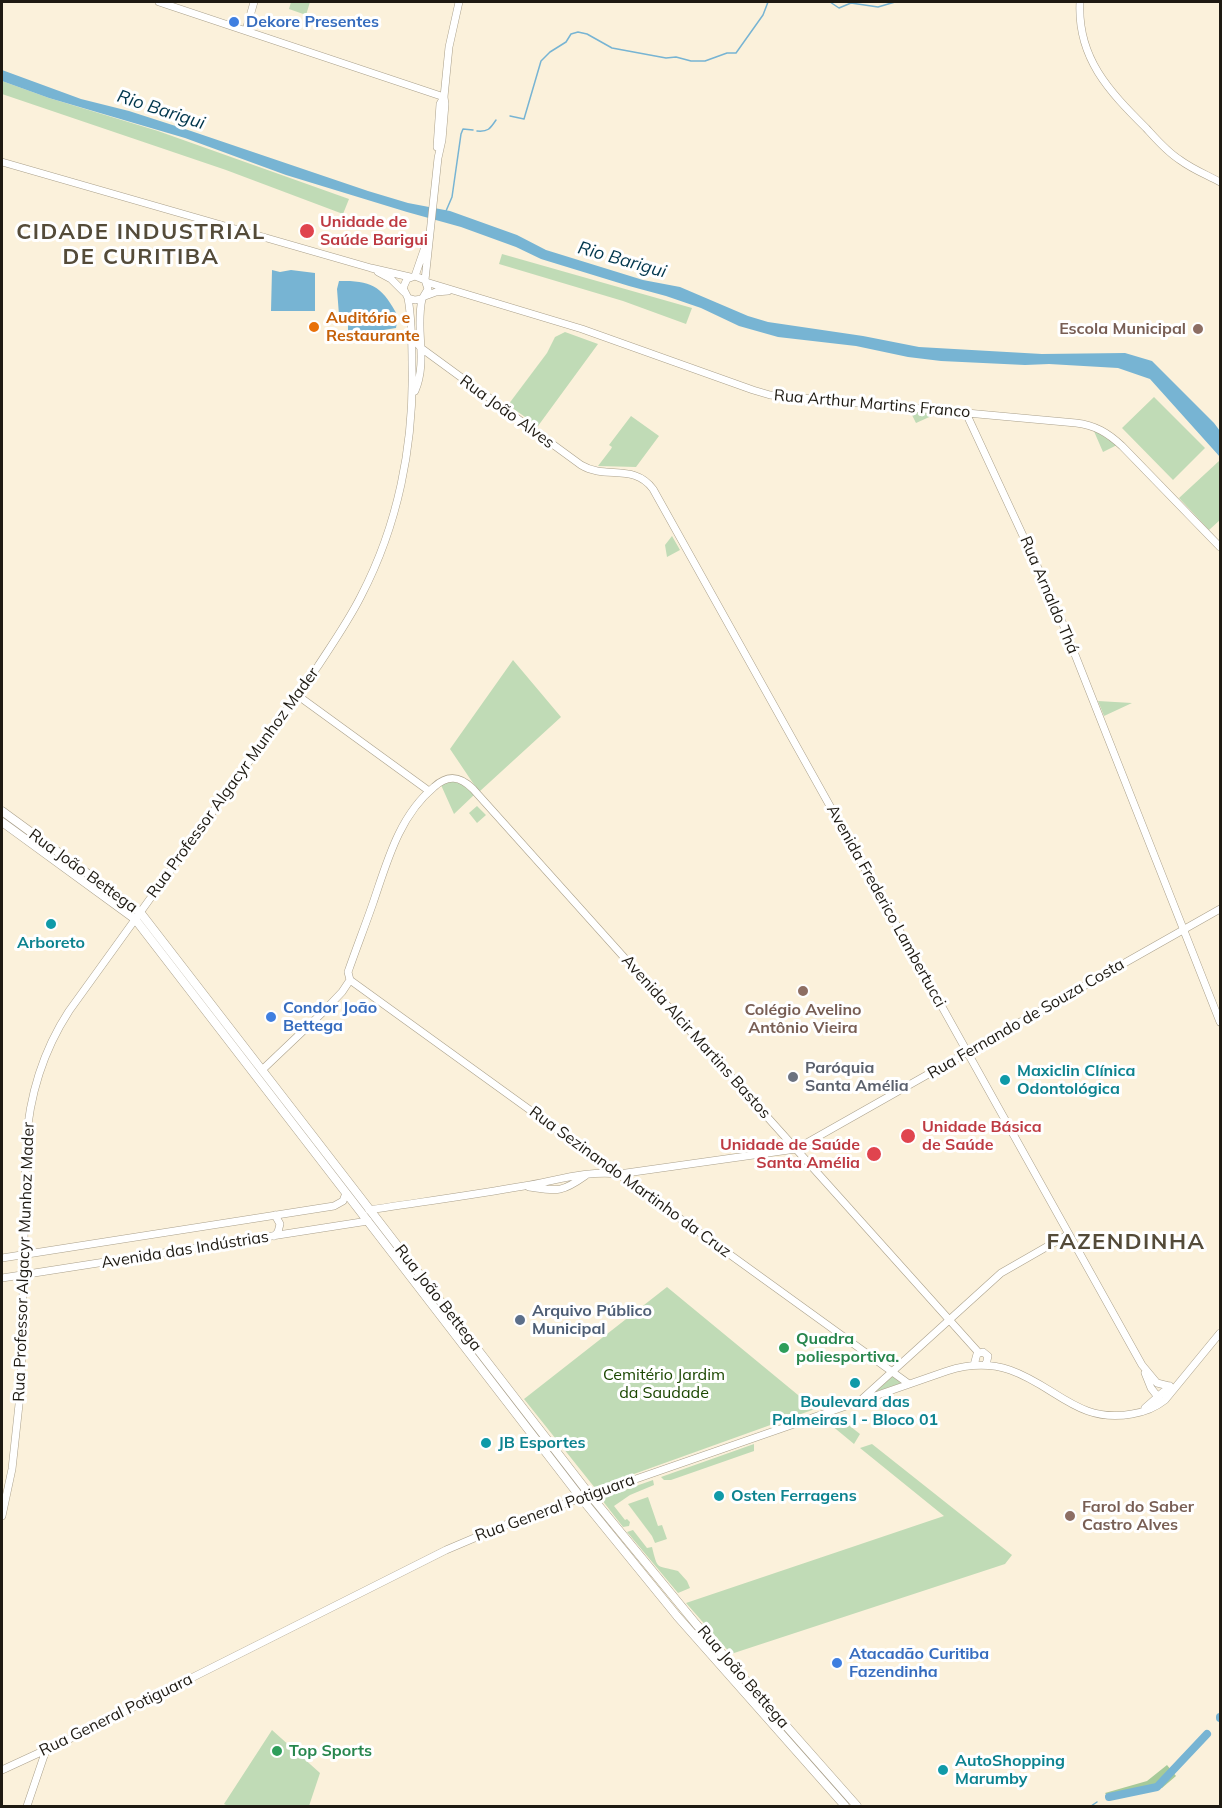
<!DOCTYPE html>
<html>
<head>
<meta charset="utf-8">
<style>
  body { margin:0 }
  #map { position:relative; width:1222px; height:1808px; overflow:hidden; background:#fbf1db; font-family:Mulish,sans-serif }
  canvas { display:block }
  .frame { position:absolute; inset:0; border:3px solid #1e1a12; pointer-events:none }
</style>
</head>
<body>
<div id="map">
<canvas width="1222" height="1808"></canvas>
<div class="frame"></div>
</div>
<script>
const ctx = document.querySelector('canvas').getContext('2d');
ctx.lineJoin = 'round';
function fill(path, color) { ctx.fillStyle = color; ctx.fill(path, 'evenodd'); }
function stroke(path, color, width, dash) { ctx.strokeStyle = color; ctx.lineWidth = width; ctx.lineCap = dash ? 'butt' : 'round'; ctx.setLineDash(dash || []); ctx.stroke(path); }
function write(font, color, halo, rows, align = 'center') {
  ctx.font = font + ' Mulish,sans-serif'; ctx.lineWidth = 6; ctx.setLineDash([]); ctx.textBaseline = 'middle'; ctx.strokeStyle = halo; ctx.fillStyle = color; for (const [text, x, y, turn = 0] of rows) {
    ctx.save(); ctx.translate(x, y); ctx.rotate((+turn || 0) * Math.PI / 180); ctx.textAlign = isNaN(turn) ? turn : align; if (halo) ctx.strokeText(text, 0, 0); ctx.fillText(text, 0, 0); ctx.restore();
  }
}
const green = new Path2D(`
  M291,2H310L306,15L289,9Z
  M2,81L49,98L158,131L349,199L343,214L226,170L2,94Z
  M502,254L692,308L686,324L623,301L499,264Z
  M565,332L598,344L538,426L508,405L547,353L555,337Z
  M1154,397L1205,448L1173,480L1122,428Z
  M910,411L936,414L916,423Z
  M631,416L659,436L636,467L598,466L611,449L612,447L609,445Z
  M1093,429L1117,445L1103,452Z
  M1219,461L1220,463V520L1209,530L1179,498Z
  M672,536L680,550L667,557L665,545Z
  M513,660L561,717L479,792L450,749Z
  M1098,701L1132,703L1104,716Z
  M453,780L463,783L474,795L454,814L441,785Z
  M477,806L486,815L477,823L469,813Z
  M667,1287L815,1409L595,1488L524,1399Z
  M893,1376L902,1383L875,1392Z
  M836,1415L860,1434L854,1444L825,1420Z
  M754,1444V1451L671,1480H664L661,1477Z
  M872,1444L1012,1555L1005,1564L731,1654L686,1603L944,1516L860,1448Z
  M653,1480L654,1485L630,1495L614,1506L625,1520L627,1519L630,1522L629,1526L623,1527L602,1500V1498Z
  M648,1497L658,1526L662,1525L667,1539L655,1543L652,1536L628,1504Z
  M633,1530L647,1548L652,1547C658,1571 656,1565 678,1571L687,1581L690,1588L678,1593L627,1532Z
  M272,1730L320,1773L309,1806H228L224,1804Z`);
const forest = new Path2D(`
  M1167,1765L1176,1776L1162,1788L1111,1800L1105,1793L1147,1781Z`);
const water = new Path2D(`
  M2,70L81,99L129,111L191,131L368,191L408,203L450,211L517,235L546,250L643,280L680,287L748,316L768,322L863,336L919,347L1042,354L1125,353L1152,361L1214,423L1220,431V457L1150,379L1118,368L1049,364L1025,365L941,361L908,357L856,346L778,337L739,326L701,308L666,296L629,286L541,259L516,247L461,227L407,212L286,175L185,138L49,98L2,81Z
  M272,270L280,272L291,270L315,273V311H271Z
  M339,281C373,280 382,287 398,316L396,328L359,334H348V316L339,315L337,289Z`);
const stream = new Path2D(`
  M830,2L839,8L851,3L878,7L895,2
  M510,116L524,119L541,61L550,52L566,42L571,34L578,32L587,34L612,48L666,58L676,57L691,61H705L727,53H736L763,15L768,2
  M477,131C488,132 490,129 496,120
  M446,211L452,197L461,134L463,129L473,130
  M1091,1806L1097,1802`);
const river = new Path2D(`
  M1220,1718V1717
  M1109,1797L1157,1787L1207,1734`);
const secondary = new Path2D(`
  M159,2L444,97
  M1080,2C1077,58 1109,91 1146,128C1156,139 1167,152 1180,160C1192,169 1207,175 1220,182
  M246,30L254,2
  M437,147L440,104L444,97
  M2,162L371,268L410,277
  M378,272L391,279L404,292
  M415,276L425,247
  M425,280L415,276L407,279L403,288L408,298L415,300L422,299L428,289L425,280L438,158L442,140L445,104L444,97L449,47L459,2
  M426,282L582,329L753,390L770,395L1076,423C1095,425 1108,433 1122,446L1220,547
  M425,296L436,292L448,291
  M412,337L421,348L581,465C606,480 634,463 653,489L1142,1365L1157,1383L1169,1386
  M415,391C428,360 415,330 422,299
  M966,413L1057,609L1220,1022
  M297,695L429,791
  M350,980L348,972C356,949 365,926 373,903C387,862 399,816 434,787C448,774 460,776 473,789L979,1353
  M350,980L909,1384
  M262,1070L322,1013L342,992L350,980
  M529,1187C557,1191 561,1193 585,1176
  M369,1210C421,1202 473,1195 524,1186C555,1181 587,1170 619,1174L796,1149L1220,909
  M274,1236L278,1232L280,1224L275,1215
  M2,1258L334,1206L343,1201L346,1193
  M2,1278L368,1221
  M974,1365L977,1354L983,1352L988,1356L986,1365
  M1145,1373L1151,1388L1158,1397
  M862,1399L1001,1273L1069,1234
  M1145,1408L1170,1386
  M2,1516L12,1469L21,1386L26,1145C29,1097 43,1051 69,1011L318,666C333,643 349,620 361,596C398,525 414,445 412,366C412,343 412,320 408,298
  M2,1770L80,1734L446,1550L512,1522L947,1371C969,1364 989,1363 1010,1370C1056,1386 1078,1424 1132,1414C1145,1412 1155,1408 1165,1400L1220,1333
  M27,1806L46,1750`);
const primary = new Path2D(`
  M2,811L140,912L590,1495L696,1624L857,1806
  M2,822L135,919L581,1498L677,1616L845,1806`);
const markers = [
  [234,22,6,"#3f7fe0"],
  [307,231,8,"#e0444e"],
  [314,327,6,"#e8710a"],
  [1198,329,6,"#8d6e63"],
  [51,924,6,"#0f9aa8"],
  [803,991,6,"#8d6e63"],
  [271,1017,6,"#3f7fe0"],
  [793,1077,6,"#6b7280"],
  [1005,1080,6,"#0f9aa8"],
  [908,1136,8,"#e0444e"],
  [874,1154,8,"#e0444e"],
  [520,1320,6,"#5c6f8a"],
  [784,1348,6,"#2e9e5b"],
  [855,1383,6,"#0f9aa8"],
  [486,1443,6,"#0f9aa8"],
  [719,1496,6,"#0f9aa8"],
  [1070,1516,6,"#8d6e63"],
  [837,1663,6,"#3f7fe0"],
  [277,1751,6,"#2e9e5b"],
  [943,1770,6,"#0f9aa8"]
];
const shopNames = [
  ["Dekore Presentes",246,22],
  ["Condor João",283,1008],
  ["Bettega",283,1026],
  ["Atacadão Curitiba",849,1654],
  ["Fazendinha",849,1672]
];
const healthNames = [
  ["Unidade de",320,222],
  ["Saúde Barigui",320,240],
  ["Unidade Básica",922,1127],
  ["de Saúde",922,1145],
  ["Unidade de Saúde",860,1145,"right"],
  ["Santa Amélia",860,1163,"right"]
];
const foodNames = [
  ["Auditório e",326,318],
  ["Restaurante",326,336]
];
const educationNames = [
  ["Escola Municipal",1186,329],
  ["Colégio Avelino",803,1010,"center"],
  ["Antônio Vieira",803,1028,"center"],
  ["Farol do Saber",1082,1507,"left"],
  ["Castro Alves",1082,1525,"left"]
];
const streetNames = [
  ["Rua Arthur Martins Franco",872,404,5],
  ["Rua João Alves",507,412,36],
  ["Rua Arnaldo Thá",1049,595,67],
  ["Rua Professor Algacyr Munhoz Mader",233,783,-54],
  ["Rua João Bettega",83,871,36],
  ["Avenida Frederico Lambertucci",886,906,61],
  ["Rua Fernando de Souza Costa",1026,1019,-30],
  ["Avenida Alcir Martins Bastos",696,1037,48],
  ["Rua Sezinando Martinho da Cruz",630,1182,36],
  ["Avenida das Indústrias",185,1250,-9],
  ["Rua Professor Algacyr Munhoz Mader",24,1262,-88],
  ["Rua João Bettega",438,1298,52],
  ["Rua General Potiguara",555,1508,-20],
  ["Rua João Bettega",743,1677,49],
  ["Rua General Potiguara",116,1715,-26]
];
const cultureNames = [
  ["Arboreto",51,943,"center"],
  ["Maxiclin Clínica",1017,1071],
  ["Odontológica",1017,1089],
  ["Boulevard das",855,1402,"center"],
  ["Palmeiras I - Bloco 01",855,1420,"center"],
  ["JB Esportes",498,1443],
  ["Osten Ferragens",731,1496],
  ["AutoShopping",955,1761],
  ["Marumby",955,1779]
];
const worshipNames = [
  ["Paróquia",805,1068],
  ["Santa Amélia",805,1086]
];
const serviceNames = [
  ["Arquivo Público",532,1311],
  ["Municipal",532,1329]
];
const leisureNames = [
  ["Quadra",796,1339],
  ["poliesportiva.",796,1357],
  ["Top Sports",289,1751]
];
const parkNames = [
  ["Cemitério Jardim",664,1375],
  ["da Saudade",664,1393]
];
const waterNames = [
  ["Rio Barigui",161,110,18],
  ["Rio Barigui",622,260,16]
];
const districtNames = [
  ["CIDADE INDUSTRIAL",141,232],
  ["DE CURITIBA",141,257],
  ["FAZENDINHA",1126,1242]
];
fill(green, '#c0dbb6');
fill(forest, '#a6ca99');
fill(water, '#77b4d3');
stroke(stream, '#77b4d3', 1.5);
stroke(river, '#77b4d3', 8);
stroke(secondary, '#aaa08b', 8);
stroke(primary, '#aaa08b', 9);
stroke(secondary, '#fff', 7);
stroke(primary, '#fff', 8);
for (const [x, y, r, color] of markers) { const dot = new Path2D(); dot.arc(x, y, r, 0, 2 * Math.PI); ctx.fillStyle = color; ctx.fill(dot); stroke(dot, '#fff', 2); }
write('bold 16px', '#366cbe', '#fff', shopNames, 'left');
write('bold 16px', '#be3a42', '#fff', healthNames, 'left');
write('bold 16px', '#c56008', '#fff', foodNames, 'left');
write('bold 16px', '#785e54', '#fff', educationNames, 'right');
write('16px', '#1e1a12', '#fff', streetNames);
write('bold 16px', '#0d838f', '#fff', cultureNames, 'left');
write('bold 16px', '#5b616d', '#fff', worshipNames, 'left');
write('bold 16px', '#4e5e75', '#fff', serviceNames, 'left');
write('bold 16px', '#27864d', '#fff', leisureNames, 'left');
write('16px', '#1b4700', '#fff', parkNames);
write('italic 18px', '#00364c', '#fff', waterNames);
ctx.letterSpacing = '1.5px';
write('bold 22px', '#544b39', '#fff', districtNames);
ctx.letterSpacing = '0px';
</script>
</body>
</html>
